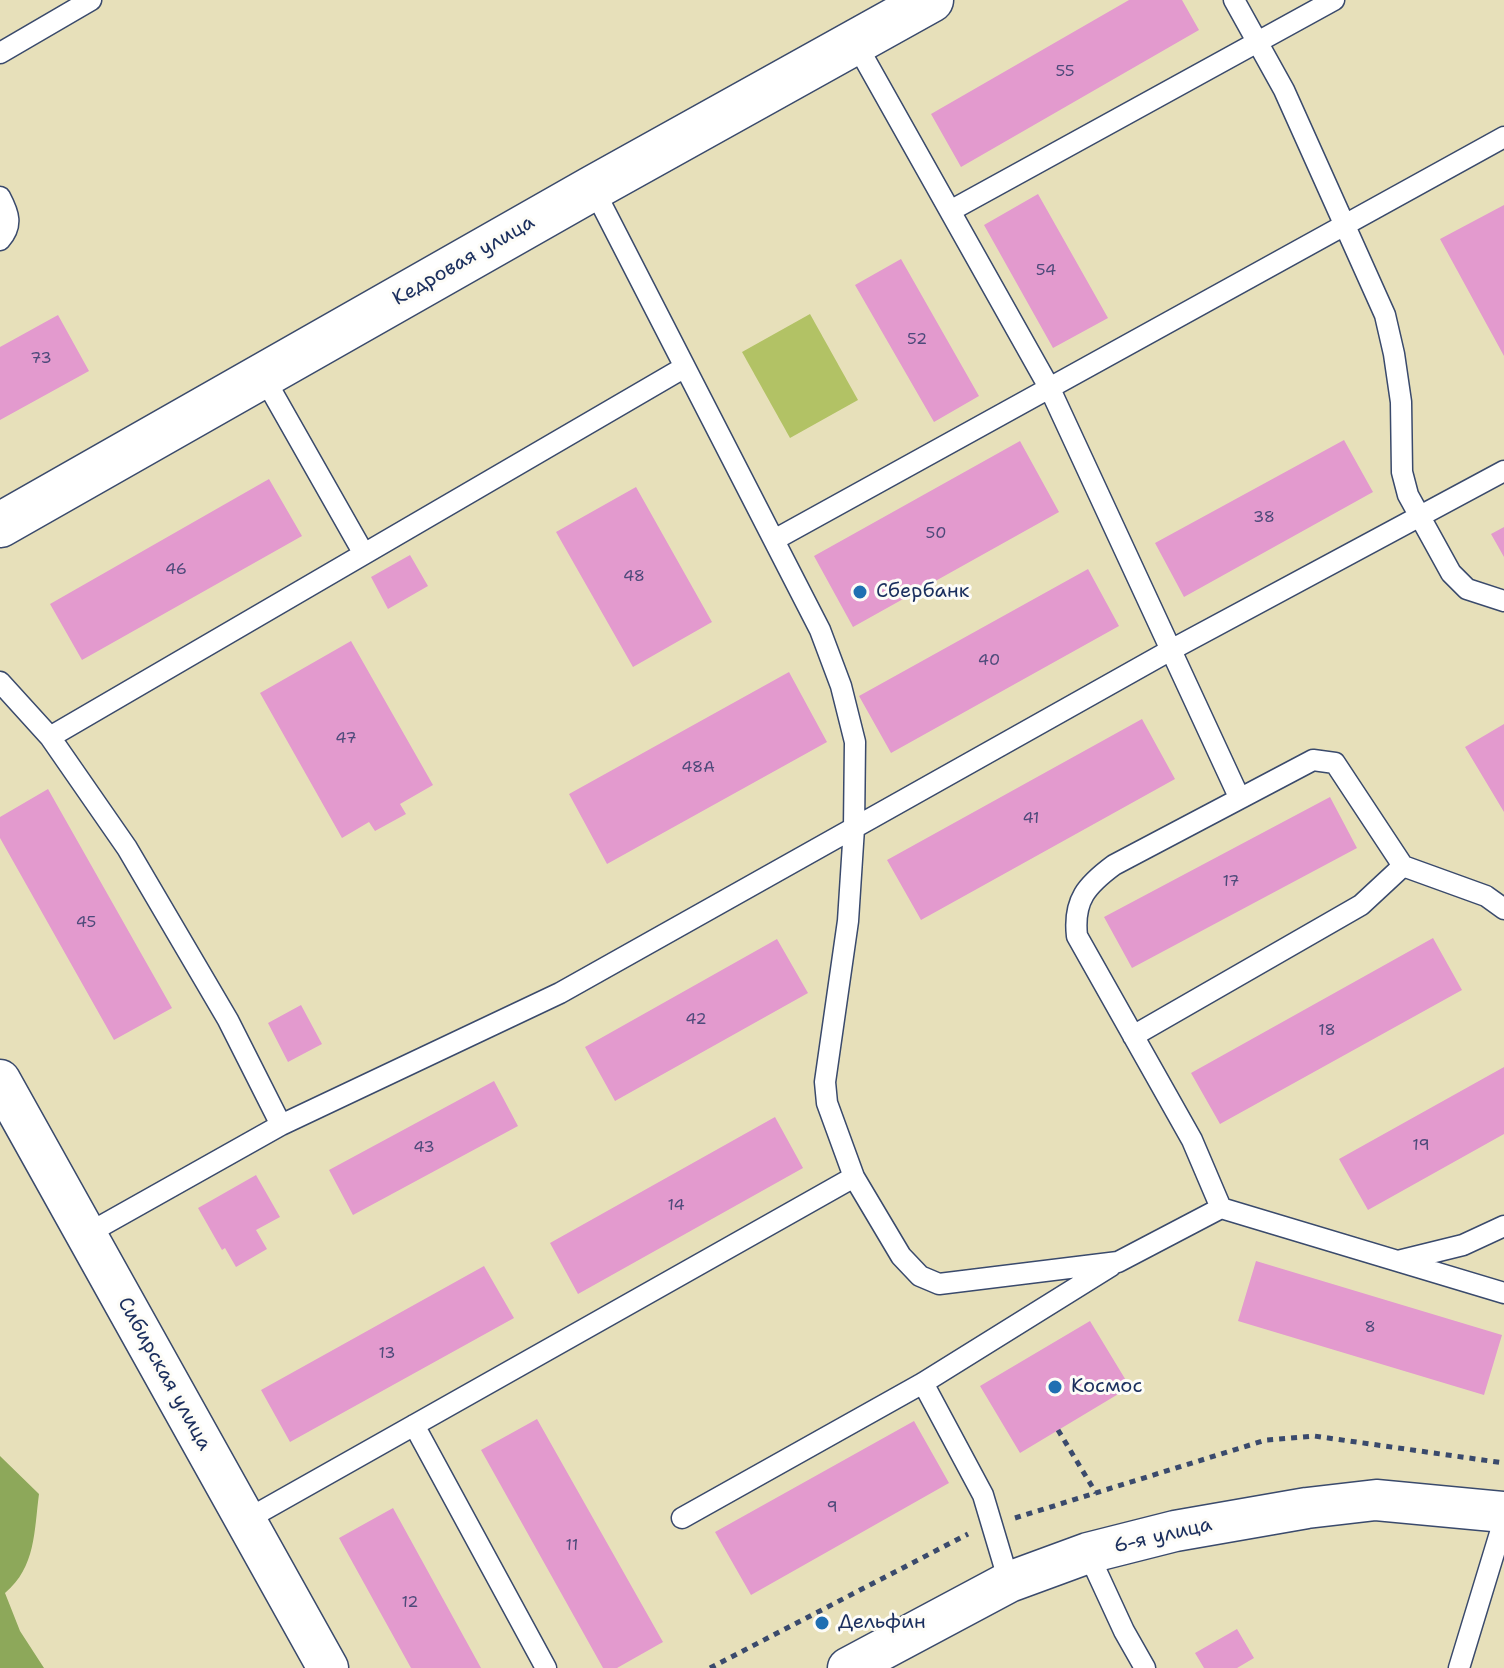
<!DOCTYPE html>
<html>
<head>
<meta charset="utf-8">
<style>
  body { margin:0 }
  canvas { display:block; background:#e7e0ba }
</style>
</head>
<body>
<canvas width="1504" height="1668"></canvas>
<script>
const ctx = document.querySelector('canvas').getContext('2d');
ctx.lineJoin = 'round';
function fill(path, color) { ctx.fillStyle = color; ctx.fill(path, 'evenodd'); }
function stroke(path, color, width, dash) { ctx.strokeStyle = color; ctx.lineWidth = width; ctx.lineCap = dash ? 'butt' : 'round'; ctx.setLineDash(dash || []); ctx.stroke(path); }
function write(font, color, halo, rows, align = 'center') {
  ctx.font = font + ' "Shantell Sans",sans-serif'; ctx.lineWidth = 6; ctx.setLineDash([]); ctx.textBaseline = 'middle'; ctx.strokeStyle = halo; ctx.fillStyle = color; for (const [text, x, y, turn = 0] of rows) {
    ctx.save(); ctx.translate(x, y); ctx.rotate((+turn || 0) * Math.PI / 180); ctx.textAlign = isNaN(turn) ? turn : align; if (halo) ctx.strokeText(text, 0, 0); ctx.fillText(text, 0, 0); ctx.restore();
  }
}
const green = new Path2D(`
  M810,314L858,400L790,438L742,352Z`);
const forest = new Path2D(`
  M0,1456L39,1494C34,1531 36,1567 5,1593L20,1631L44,1668H0Z`);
const building = new Path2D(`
  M1129,0H1182L1199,30L961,167L931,114Z
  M1038,194L1108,318L1053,348L984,225Z
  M1504,205V356L1440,239Z
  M901,259L979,396L934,422L855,285Z
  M58,315L89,371L0,420V347Z
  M1344,440L1373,492L1184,597L1155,543Z
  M1020,441L1059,512L853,627L814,556Z
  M269,479L302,536L82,660L50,604Z
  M636,487L712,622L633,667L556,532Z
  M1504,527V557L1491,534Z
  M410,555L428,586L388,609L371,577Z
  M1088,569L1119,626L891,753L859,696Z
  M351,641L433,785L400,804L406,814L375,831L369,822L342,838L260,693Z
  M789,672L827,742L607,864L569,794Z
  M1142,719L1175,779L921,920L887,860Z
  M1504,724V812L1465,747Z
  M48,789L172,1008L114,1040L0,838V817Z
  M1330,797L1357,848L1132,968L1104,917Z
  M1433,938L1462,990L1220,1124L1191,1073Z
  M777,939L808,993L615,1101L585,1047Z
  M301,1005L322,1044L288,1062L268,1023Z
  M1504,1067V1134L1368,1210L1339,1159Z
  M494,1081L518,1126L353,1215L329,1170Z
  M775,1117L803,1168L578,1294L550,1243Z
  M256,1175L280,1217L256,1230L267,1249L236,1267L225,1248L222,1250L198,1208Z
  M1256,1261L1502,1335L1484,1395L1238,1321Z
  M484,1266L514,1318L290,1442L261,1390Z
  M1090,1321L1130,1387L1020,1453L980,1386Z
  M537,1419L663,1642L617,1668H603L481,1450Z
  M914,1421L949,1483L751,1595L715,1532Z
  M393,1508L481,1668H411L339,1538Z
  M1237,1629L1254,1658L1237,1668H1204L1195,1653Z`);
const path = new Path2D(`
  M1058,1430L1096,1493
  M1015,1518L1266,1440L1314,1436L1504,1463
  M710,1668L968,1534`);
const service = new Path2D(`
  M1234,0L1284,90L1385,315L1394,354L1401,402L1402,472L1408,495L1451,573L1467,589L1504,601
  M855,42L1050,389L1239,797
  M0,53L91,0
  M593,188L820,630L841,686L855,742L854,828L848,921L825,1082L827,1103L854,1177L901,1256L920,1276L939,1284L1118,1262L1221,1208L1504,1293
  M0,197C9,214 13,225 0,240
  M950,211L1334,0
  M263,376L364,554
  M774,540L1504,137
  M0,682L50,737L685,367
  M50,737L127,848L228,1020L281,1125
  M1133,1036L1361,905L1403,866
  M1221,1208L1192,1140L1077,936C1073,900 1087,885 1114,865L1313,760L1335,763L1403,866L1486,896L1504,909
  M87,1234L281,1125L560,993L1169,651L1504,471
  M1398,1261L1463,1245L1504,1226
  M923,1383L983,1495L1009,1582
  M414,1425L546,1668
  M682,1518L923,1383L1111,1266
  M246,1520L854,1177
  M1088,1553L1124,1631L1145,1668
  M1459,1668L1504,1520`);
const minor = new Path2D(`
  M0,1080L328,1668
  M848,1668L1009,1582L1088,1553L1175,1531L1307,1508L1376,1500L1504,1512`);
const tertiary = new Path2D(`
  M0,525L593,188L931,0`);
const markers = [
  [860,592,8,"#1f6fb2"],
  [1055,1387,8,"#1f6fb2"],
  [822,1623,8,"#1f6fb2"]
];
const numberNames = [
  ["55",1065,72],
  ["54",1046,271],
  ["52",917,340],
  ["73",41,359],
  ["38",1264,518],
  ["50",936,534],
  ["46",176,570],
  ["48",634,577],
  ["40",989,661],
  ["47",346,739],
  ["48А",698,768],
  ["41",1031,819],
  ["17",1231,882],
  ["45",86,923],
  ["42",696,1020],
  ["18",1327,1031],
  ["19",1421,1146],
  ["43",424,1148],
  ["14",676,1206],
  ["8",1370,1328],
  ["13",387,1354],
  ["9",832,1508],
  ["11",572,1546],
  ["12",410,1603]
];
const streetNames = [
  ["Кедровая улица",464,261,-30],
  ["Сибирская улица",164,1374,61],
  ["6-я улица",1163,1536,-13]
];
const poiNames = [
  ["Сбербанк",876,592],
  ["Космос",1071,1387],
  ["Дельфин",838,1623]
];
fill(green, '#b2c265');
fill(forest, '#8da85a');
fill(building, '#e39ace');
stroke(service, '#3a4a6c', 23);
stroke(minor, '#3a4a6c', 43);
stroke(tertiary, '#3a4a6c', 47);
stroke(path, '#3a4a6c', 5, [6, 6]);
stroke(service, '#fff', 20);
stroke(minor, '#fff', 40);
stroke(tertiary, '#fff', 44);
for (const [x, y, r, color] of markers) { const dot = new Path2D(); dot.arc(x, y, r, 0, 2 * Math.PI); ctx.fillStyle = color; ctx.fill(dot); stroke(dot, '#fdfcf7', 3); }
write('16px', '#4d4a7a', null, numberNames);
write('20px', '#1b2f5e', '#fdfcf7', streetNames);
write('20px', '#1b2f5e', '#fdfcf7', poiNames, 'left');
</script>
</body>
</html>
